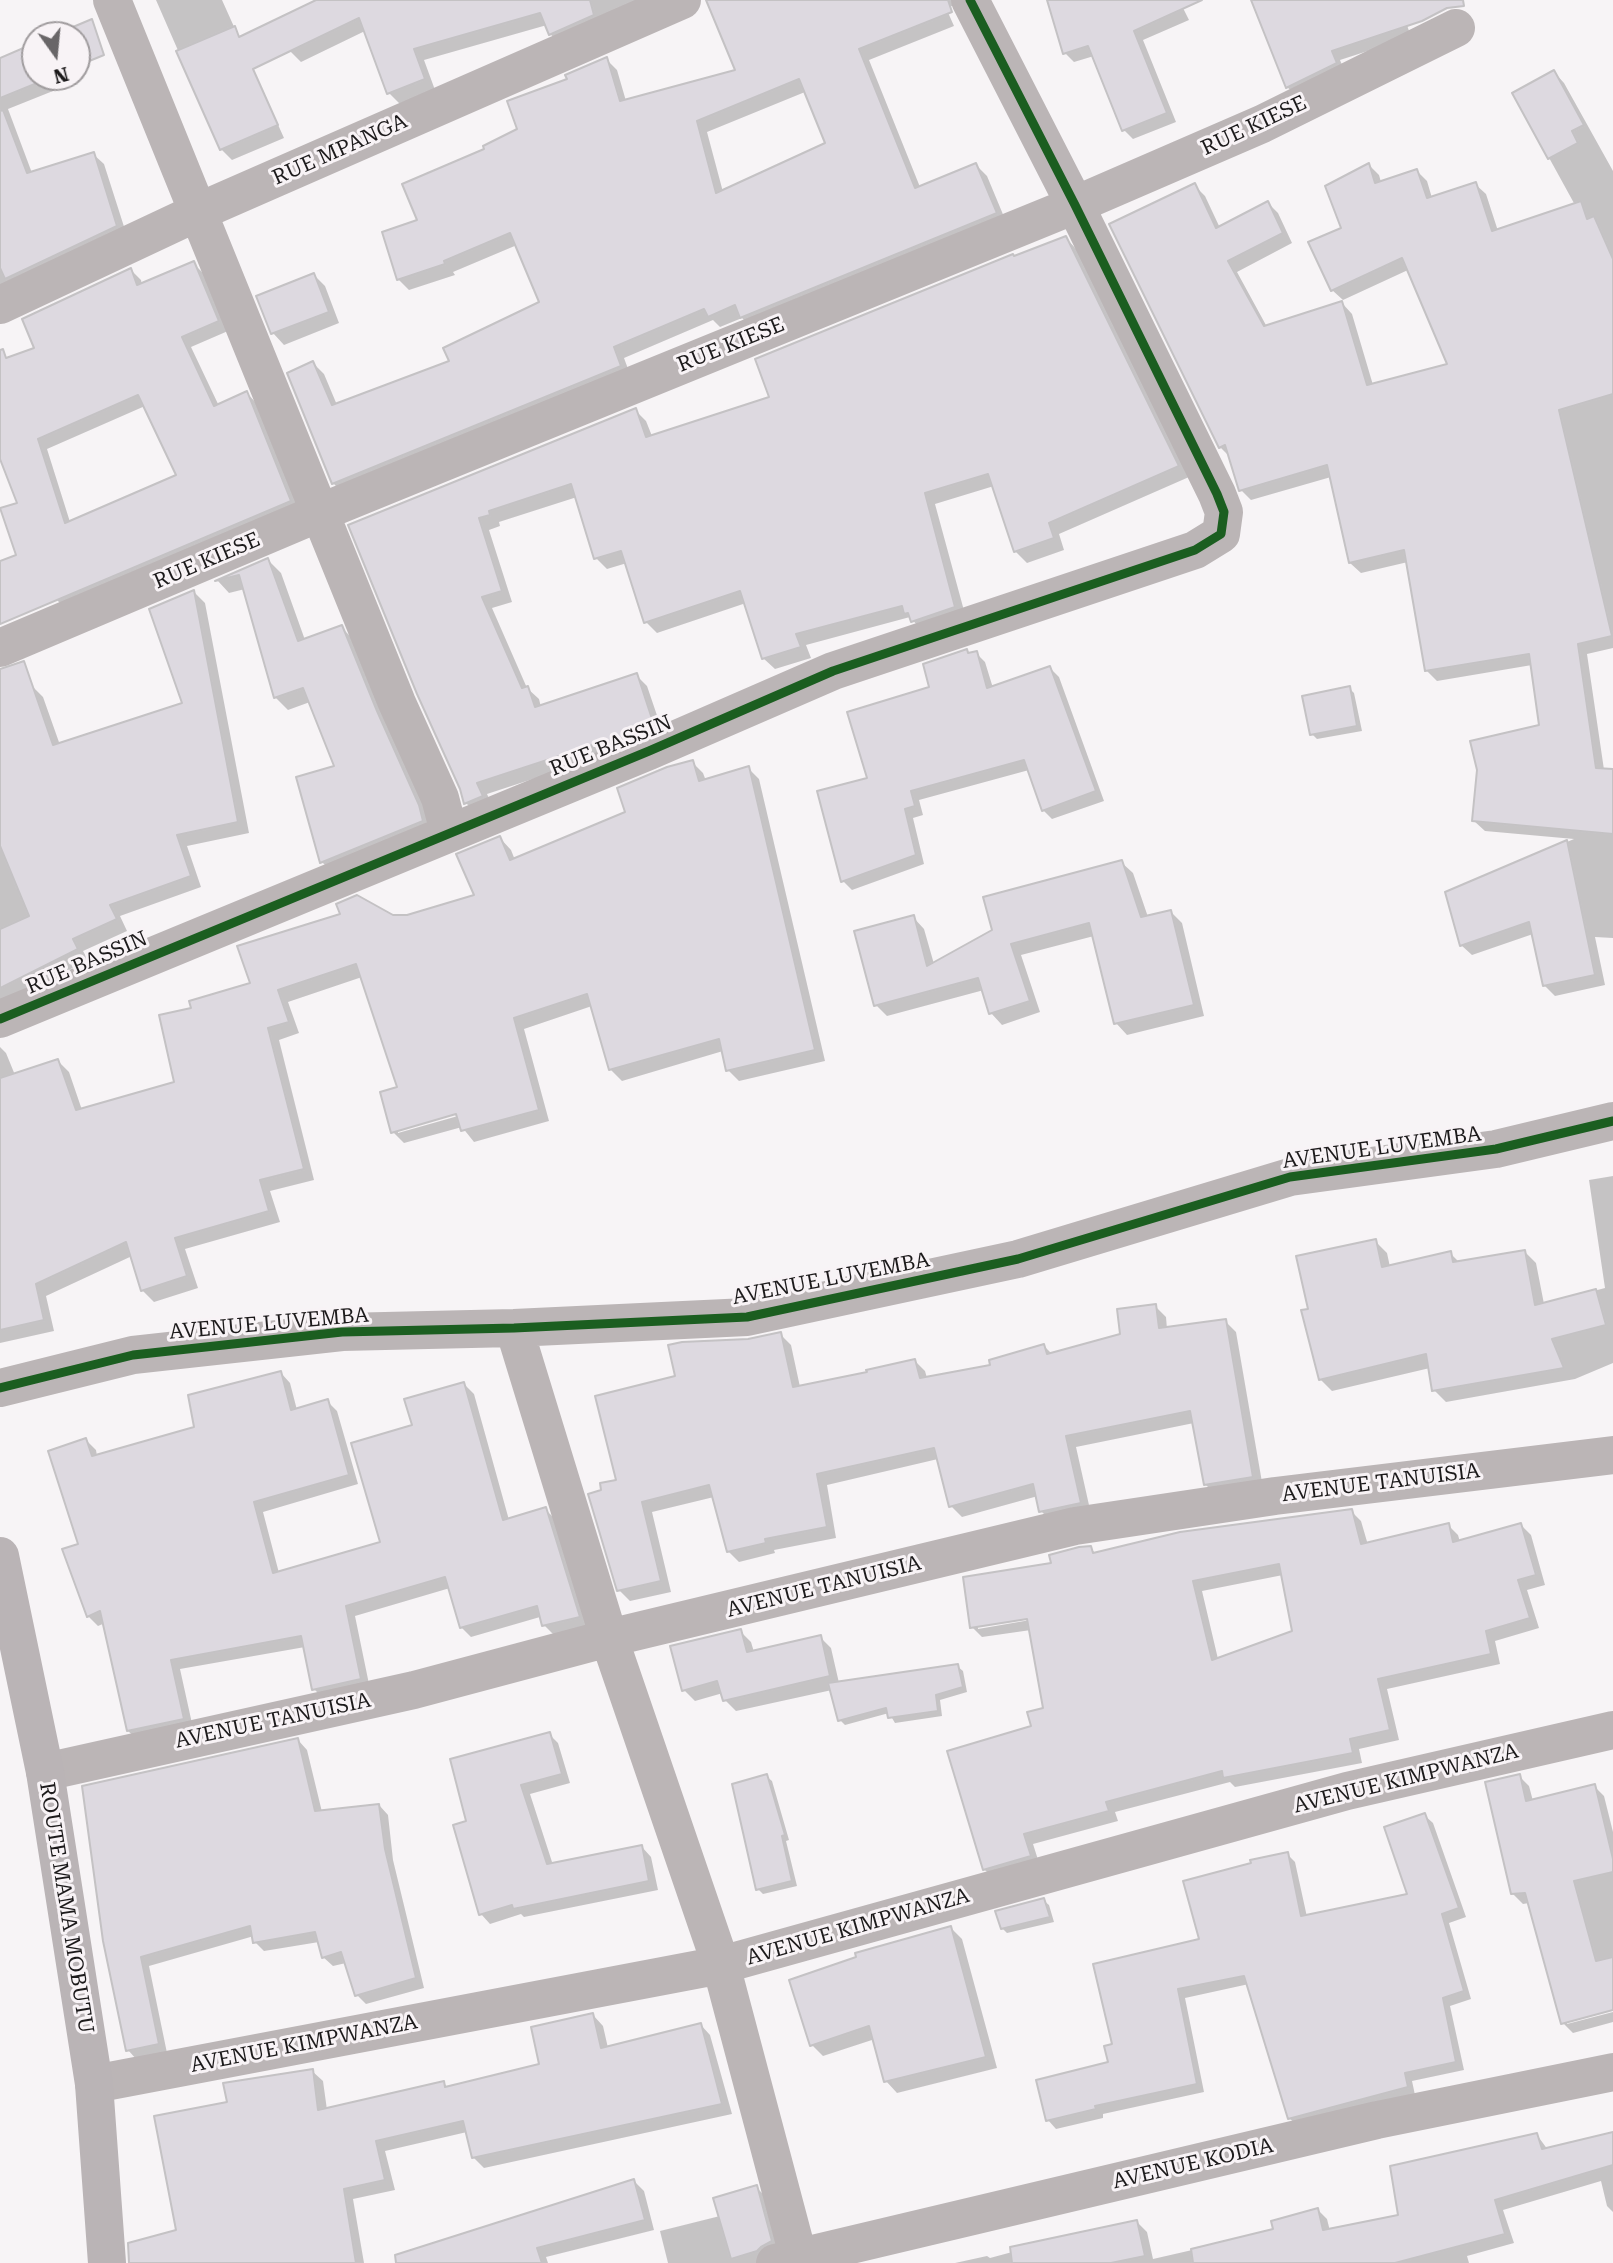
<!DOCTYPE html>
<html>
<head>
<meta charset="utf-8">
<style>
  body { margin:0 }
  #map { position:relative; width:1613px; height:2263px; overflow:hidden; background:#f7f4f6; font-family:"Roboto Serif",serif }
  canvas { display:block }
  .north { position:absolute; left:21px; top:21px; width:70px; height:70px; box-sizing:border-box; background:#f8f3f6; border:2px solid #a09c9e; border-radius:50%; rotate:165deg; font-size:19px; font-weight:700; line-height:28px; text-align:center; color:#1c1a1b }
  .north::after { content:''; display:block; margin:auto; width:24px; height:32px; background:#696668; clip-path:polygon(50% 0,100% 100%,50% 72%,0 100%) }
</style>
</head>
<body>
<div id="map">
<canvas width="1613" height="2263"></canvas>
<div class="north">N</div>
</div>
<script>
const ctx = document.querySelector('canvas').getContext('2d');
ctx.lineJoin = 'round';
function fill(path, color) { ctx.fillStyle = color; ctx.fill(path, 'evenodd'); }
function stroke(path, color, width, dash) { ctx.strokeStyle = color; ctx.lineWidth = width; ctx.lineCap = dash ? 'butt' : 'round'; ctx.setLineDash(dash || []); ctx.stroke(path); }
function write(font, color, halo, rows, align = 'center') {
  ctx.font = font + ' "Roboto Serif",serif'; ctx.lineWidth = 6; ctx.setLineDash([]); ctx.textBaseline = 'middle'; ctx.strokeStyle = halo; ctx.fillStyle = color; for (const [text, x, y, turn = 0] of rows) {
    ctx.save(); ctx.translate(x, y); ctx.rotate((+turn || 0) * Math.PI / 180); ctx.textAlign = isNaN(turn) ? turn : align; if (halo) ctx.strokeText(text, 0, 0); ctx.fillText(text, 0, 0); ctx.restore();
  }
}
const shadow = new Path2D(`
  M156,0H222L284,138L232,160L221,149Z
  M320,0H663L561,44L550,34L547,25L424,60L435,90L400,104L389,93L365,31L301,62L290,51L280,19Z
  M708,0H962L961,3L946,8L954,26L869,60L920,187L976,165L987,176L1007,224L752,328L742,318L720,327L713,320L624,358L631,377L344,494L333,483L313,363L324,374L337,405L452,362L541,303L517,245L453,272L455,275L409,290L398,279L419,222L487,150L519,130L569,80L606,59L617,70L626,101L737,72ZM805,92L827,144L723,192L707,132Z
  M1048,0H1179L1189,20L1143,40L1176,122L1133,139L1124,130L1094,56L1074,62L1065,53Z
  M1253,0H1437L1402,10L1411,37L1340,60L1345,72L1297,96L1287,87Z
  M35,45V77H76L78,81L8,109L32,173L93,154L104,164L127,236L0,296V60Z
  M1554,72L1564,83L1613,171V648L1587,654L1613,831V938L1595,937L1605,985L1555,996L1544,985L1533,934L1472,955L1461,945L1447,893L1574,839L1485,831L1474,821L1541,726L1532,665L1437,681L1427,671L1408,562L1361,573L1350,563L1331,477L1251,500L1241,490L1230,457L1220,447L1194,185L1205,196L1220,228L1268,203L1278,213L1292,243L1237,272L1267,327L1342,303L1352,314L1373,385L1449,365L1408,270L1343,300L1332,290L1343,229L1369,165L1379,175L1381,182L1417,171L1427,181L1432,198L1475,184L1486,194L1498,231L1575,205L1514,94Z
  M1066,238L1077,250L1189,477L1059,534L1064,550L1027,563L1015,551L994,486L935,504L966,618L923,632L910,617L806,645L811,658L775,669L763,658L746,603L657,633L646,622L627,563L607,569L596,558L577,497L499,522L500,526L489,530L512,602L492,608L527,688L539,699L541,707L636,675L647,686L664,736L487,794L493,807L477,814L466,803L351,526L635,410L646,421L652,436L771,398L1015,258Z
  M193,263L203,273L228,331L191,347L219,406L247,393L257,404L300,511L67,610L57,600L0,454V362L37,349L131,270L141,280L142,285ZM145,406L179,475L70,522L47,449Z
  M314,275L325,286L339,323L284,345L273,333Z
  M268,560L281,573L305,640L341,627L354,640L432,820L335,875L322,862L337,767L310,702L288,710L275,697L245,589L229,593L218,581Z
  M194,592L205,603L249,833L187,846L201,887L120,916L127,931L83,951L88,960L40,985L0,1010V699L32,686L43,697L60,745L185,704Z
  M966,651L970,655L976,653L985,662L993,688L1050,668L1059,677L1104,801L1052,819L1043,810L1029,770L919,800L923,815L913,818L924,864L852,890L843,881L869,779L931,689Z
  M1349,688L1354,693L1362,731L1317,739L1312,734Z
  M692,762L703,773L706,781L748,768L759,779L825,1061L739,1081L728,1070L723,1051L622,1081L611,1070L592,1006L524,1029L549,1121L474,1142L462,1127L404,1143L393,1132L399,1088L362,977L288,1002L299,1033L279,1040L314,1180L270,1191L280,1222L185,1249L198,1288L154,1302L142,1290L132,1256L46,1296L54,1331L0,1343V1047L6,1053L15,1075L58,1061L69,1072L82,1110L176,1083L193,1009L252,984L393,917H408L477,896L500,838L511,850L515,860L627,813ZM464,1110L465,1114L398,1133V1129Z
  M1121,862L1133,873L1148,917L1171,912L1182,923L1204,1016L1127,1035L1116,1023L1094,936L1021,955L1040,1012L1002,1025L991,1013L984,990L887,1016L876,1005L913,917L924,929L934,964Z
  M1613,1176V1363L1575,1379L1446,1402L1434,1390L1430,1368L1332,1391L1320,1379L1310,1311L1375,1241L1387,1253L1390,1267L1450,1253L1460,1263L1524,1251L1536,1263L1544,1304L1605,1288L1589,1180Z
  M1155,1306L1166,1317L1167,1329L1225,1321L1236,1332L1263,1488L1216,1495L1205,1484L1194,1423L1076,1447L1091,1514L1052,1522L1041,1511L1038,1496L962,1517L951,1506L938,1459L827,1485L836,1538L774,1550L775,1553L739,1562L728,1551L714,1497L652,1512L671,1592L630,1601L619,1590L603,1491L618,1481L677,1377L748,1341L780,1334L791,1345L800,1387L869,1374L915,1361L925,1371L927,1378L992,1366L1044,1346L1052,1354L1122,1335Z
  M281,1373L290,1383L297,1410L327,1401L337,1411L358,1484L263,1512L279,1573L382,1543L414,1427L464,1384L474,1394L509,1520L545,1509L555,1519L588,1626L554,1635L544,1625L540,1617L471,1637L461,1627L450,1588L355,1616L370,1689L324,1699L314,1689L305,1647L180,1669L193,1728L138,1740L128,1731L105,1623L98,1626L88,1616L80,1545L86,1440L96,1450L97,1456L196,1428Z
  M1351,1511L1361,1521L1368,1545L1448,1525L1458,1535L1460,1542L1521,1525L1531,1535L1545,1585L1527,1590L1539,1628L1495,1641L1500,1664L1387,1689L1399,1740L1359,1749L1362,1763L1235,1787L1230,1782L1115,1812L1118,1821L1033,1844L1040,1866L994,1879L984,1869L1033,1727L1045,1709L1031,1630L982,1637L972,1627L1053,1564L1090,1548L1096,1554ZM1283,1575L1294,1632L1218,1659L1202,1591ZM1035,1616L1036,1619L978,1629V1625Z
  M740,1631L751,1642L754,1652L820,1637L831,1648L839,1683L957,1666L963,1671L967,1692L940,1700L942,1716L895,1723L889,1713L845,1725L840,1720L832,1690L736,1711L725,1700L723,1693L695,1701L684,1690Z
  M549,1734L558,1743L570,1783L530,1794L553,1865L642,1847L651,1857L658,1890L524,1917L521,1914L490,1924L481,1914L468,1822Z
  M298,1740L307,1750L322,1812L379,1805L388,1815L393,1860L424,1988L366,2004L357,1995L346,1963L333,1966L323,1957L319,1942L264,1951L255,1942L254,1936L149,1966L167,2053L137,2060L128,2050L104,1941Z
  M766,1776L772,1781L789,1840L786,1841L797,1886L763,1894L758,1889Z
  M1519,1776L1529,1786L1533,1801L1594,1786L1604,1796L1613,1832V2009L1567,2021V2024L1613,2012V2022L1573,2033L1563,2023L1529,1903L1523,1904L1513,1894Z
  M1424,1815L1433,1823L1466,1917L1449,1923L1471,1999L1450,2006L1464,2070L1412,2081L1415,2095L1298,2126L1289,2118L1249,1984L1185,1998L1204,2092L1103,2114V2118L1056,2129L1048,2120L1110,2064L1114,2046L1201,1940L1287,1854L1295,1862L1307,1917L1409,1895Z
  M1043,1900L1049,1905L1054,1922L1007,1933L1002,1928Z
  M951,1928L962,1939L997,2068L897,2093L886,2081L875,2039L823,2056L812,2045Z
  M593,2015L603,2026L608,2048L700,2024L710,2035L732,2114L484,2168L473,2157L467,2132L385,2151L395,2190L353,2199L364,2263H170L178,2232L229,2103L312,2071L323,2081L327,2110L444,2083L448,2088L541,2065Z
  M1613,2133V2212L1607,2206L1601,2181L1503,2210L1514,2243L1467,2256L1469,2263H955L987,2256L990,2258L1101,2228L1137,2222L1147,2232L1153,2259L1275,2231L1317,2209L1327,2219L1330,2231L1400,2216L1537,2135L1548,2150Z
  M634,2181L644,2191L654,2230L546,2257L548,2263H440Z
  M756,2187L766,2197L781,2251L766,2263H668L660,2231L720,2216Z`);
const building = new Path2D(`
  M316,0H590L594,15L549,35L540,13L414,49L425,79L387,94L359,18L253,69L278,125L220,150L176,51L235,26L239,37Z
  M706,0H948L952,12L859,49L915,188L976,163L997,213L740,318L735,305L708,317L704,309L614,347L621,366L332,484L287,373L313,361L332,405L449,361L443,348L539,302L510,233L444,261L445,264L397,280L382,232L417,220L402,184L484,149L483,146L517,129L507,101L567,79L565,75L607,57L620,101L735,70ZM799,79L825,143L716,193L697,121Z
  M1047,0H1202L1134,31L1167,113L1122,131L1088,46L1063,54Z
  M1251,0H1463L1464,6L1447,8L1422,21L1332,51L1337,63L1286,88Z
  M92,19L104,55L77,66V35H54Z
  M35,43V77H52L0,98V58Z
  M1554,70L1584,125L1572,131L1578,143L1548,159L1512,93Z
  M3,110L27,173L94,152L117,226L5,279L0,268V111Z
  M1369,163L1375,183L1417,169L1427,198L1476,182L1492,231L1581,201L1587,219L1594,216L1613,259V394L1559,410L1612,636L1578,644L1596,768L1613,769V834L1472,821L1477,770L1470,741L1539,725L1529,654L1425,671L1404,550L1349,563L1327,465L1239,491L1225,445L1219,448L1109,224L1195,183L1216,228L1268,201L1283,233L1228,261L1264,326L1342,301L1367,385L1447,364L1402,258L1331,291L1308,242L1341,228L1325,186Z
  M1066,236L1179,466L1049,523L1054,538L1014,552L988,474L925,493L955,607L911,622L908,613L904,614L902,606L796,634L801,647L762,659L740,591L644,623L621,551L594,559L571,484L489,511L490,515L479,518L502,591L482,597L522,688L528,686L535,707L637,673L654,725L603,746L602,742L477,783L483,796L464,804L460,789L417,694L348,525L636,408L646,437L769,397L755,359L1013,254L1014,256Z
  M194,261L219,321L182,337L214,406L247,391L291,501L0,624V561L16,555L0,508L17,503L0,459V350L3,349L6,358L34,348L22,319L131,268L137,285ZM138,395L176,475L65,523L38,439Z
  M314,273L329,312L271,334L256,296Z
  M268,558L298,641L342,625L377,711L419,805L423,821L320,863L296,777L334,766L303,688L274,698L239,575L215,581Z
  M194,590L238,822L177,835L191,876L110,905L117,919L73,939L78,949L0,988V929L29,916L0,846V669L24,661L53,745L182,703L149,609Z
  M967,649L968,653L977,651L987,688L1050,666L1096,791L1042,811L1024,760L911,791L915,806L905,809L916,855L841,882L817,791L867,778L847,712L929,687L923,664Z
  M1350,686L1357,726L1310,735L1302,696Z
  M693,760L699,781L749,766L815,1050L726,1071L719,1039L609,1070L587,994L514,1018L539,1110L461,1131L456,1114L391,1133L380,1092L397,1087L356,964L278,990L289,1022L268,1028L304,1169L260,1180L269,1211L175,1238L187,1276L141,1291L126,1242L36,1284L44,1320L0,1330V1078L58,1059L76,1110L174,1082L159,1015L191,1008L189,1001L250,983L237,946L340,914L336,904L357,895L393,915H407L474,895L456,854L500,836L510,860L625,812L617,788L667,767Z
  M1567,840L1595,975L1543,986L1529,922L1460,946L1445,892Z
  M1122,860L1141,917L1171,910L1194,1005L1114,1024L1089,923L1011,944L1030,1001L989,1014L978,978L874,1006L854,931L914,915L927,966L992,930L983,897Z
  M1376,1239L1382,1267L1451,1251L1453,1262L1525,1250L1535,1305L1596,1289L1606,1325L1552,1339L1564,1368L1432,1391L1426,1354L1319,1380L1301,1310L1308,1309L1296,1256Z
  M1156,1304L1159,1328L1226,1319L1253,1477L1204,1485L1190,1411L1066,1436L1081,1503L1039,1512L1033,1484L949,1507L934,1448L817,1474L827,1527L765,1539L766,1543L727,1552L709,1485L642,1502L661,1581L617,1591L588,1494L601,1490L600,1483L616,1480L595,1396L675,1376L668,1345L682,1342L748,1339L781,1332L793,1387L867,1372L866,1370L915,1359L920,1378L990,1365L989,1360L1044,1344L1047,1354L1120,1334L1117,1309Z
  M281,1371L291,1410L328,1399L349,1475L254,1502L273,1573L380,1542L351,1443L412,1425L404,1399L464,1382L503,1520L546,1507L580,1617L542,1626L537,1606L460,1628L445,1577L346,1606L361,1679L312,1690L301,1636L171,1660L184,1719L127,1731L100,1611L87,1617L62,1549L78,1544L48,1451L86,1438L92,1456L194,1427L188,1395Z
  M1352,1509L1361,1544L1449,1523L1453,1542L1521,1523L1536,1575L1518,1580L1530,1618L1486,1631L1491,1654L1378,1679L1390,1730L1350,1739L1353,1753L1223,1778L1222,1771L1106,1802L1109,1811L1024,1834L1031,1856L983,1870L947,1751L1031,1726L1027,1712L1043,1708L1027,1619L970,1628L963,1577L1051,1563L1049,1555L1079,1547L1091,1546L1093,1553L1180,1532ZM1279,1564L1292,1631L1212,1660L1193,1581Z
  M741,1629L747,1652L821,1635L830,1676L723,1701L717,1681L682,1691L670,1646Z
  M958,1664L963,1687L936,1695L938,1711L888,1718L886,1708L838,1721L828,1683Z
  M550,1732L562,1774L521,1785L547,1864L642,1845L649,1881L513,1909L512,1905L479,1915L453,1825L466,1821L450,1759Z
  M298,1738L315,1811L379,1804L385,1849L416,1978L355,1996L341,1952L322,1958L315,1932L253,1943L250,1926L141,1957L159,2044L126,2051L103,1941L82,1786Z
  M767,1774L785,1835L782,1836L792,1881L756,1890L732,1784Z
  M1520,1774L1526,1801L1595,1784L1613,1859V1872L1574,1881L1596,1961L1613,1957V2010L1561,2024L1525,1893L1511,1894L1485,1782Z
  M1425,1813L1459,1908L1442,1914L1464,1991L1443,1998L1456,2062L1405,2073L1408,2087L1288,2119L1244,1976L1178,1989L1197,2084L1095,2106L1096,2109L1046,2121L1036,2080L1108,2062L1104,2046L1112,2044L1093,1964L1199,1939L1183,1881L1251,1863L1250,1860L1288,1852L1301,1916L1407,1894L1384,1827Z
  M1044,1898L1050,1917L1001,1929L995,1911Z
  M951,1926L986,2057L884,2082L869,2026L810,2046L789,1980L856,1957L855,1953Z
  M593,2013L601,2048L701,2023L722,2104L472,2158L463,2121L376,2141L385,2180L344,2189L356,2263H129L128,2243L176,2230L154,2116L227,2102L223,2083L313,2069L318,2110L444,2081L445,2087L539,2064L531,2027Z
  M1613,2132V2165L1495,2200L1505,2234L1395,2263H1193L1191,2249L1273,2229L1271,2221L1318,2208L1323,2230L1398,2215L1390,2166L1537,2133L1542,2149Z
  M634,2179L645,2220L537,2248L542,2263H396L395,2255Z
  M757,2185L772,2241L761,2247L757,2251L731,2259L713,2198Z
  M1137,2220L1145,2256L1111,2263H1012L1010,2247Z`);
const street = new Path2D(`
  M112,0L397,703L440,798L449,832
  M0,305L198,212L682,0
  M0,648L319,513L1075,205L1262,124L1456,28
  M0,1019L649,751L833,671L1195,550L1221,534L1224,512L1217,494L1075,205L970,0
  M514,1328L609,1638L721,1965L800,2263
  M0,1388L133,1355L342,1332L514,1328L747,1317L1018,1259L1290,1177L1496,1149L1613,1121
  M45,1772L414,1690L609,1638L1075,1526L1275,1496L1613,1455
  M94,2084L721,1965L1347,1791L1613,1730
  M775,2263L1377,2120L1613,2072`);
const secondary = new Path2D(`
  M0,1556L45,1772L94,2084L107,2263`);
const cycleway = new Path2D(`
  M0,1019L649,751L833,671L1195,550L1221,534L1224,512L1217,494L1075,205L970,0
  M0,1388L133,1355L342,1332L514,1328L747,1317L1018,1259L1290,1177L1496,1149L1613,1121`);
const streetNames = [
  ["RUE KIESE",1254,126,-25],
  ["RUE MPANGA",340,150,-24],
  ["RUE KIESE",731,345,-22],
  ["RUE KIESE",207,561,-23],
  ["RUE BASSIN",611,746,-22],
  ["RUE BASSIN",87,963,-23],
  ["AVENUE LUVEMBA",1382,1148,-8],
  ["AVENUE LUVEMBA",831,1279,-11],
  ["AVENUE LUVEMBA",269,1324,-5],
  ["AVENUE TANUISIA",1381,1483,-7],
  ["AVENUE TANUISIA",824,1587,-14],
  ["AVENUE TANUISIA",273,1721,-12],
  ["AVENUE KIMPWANZA",1406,1779,-14],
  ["ROUTE MAMA MOBUTU",66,1908,81],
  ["AVENUE KIMPWANZA",858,1927,-16],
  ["AVENUE KIMPWANZA",304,2044,-11],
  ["AVENUE KODIA",1193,2164,-13]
];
fill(shadow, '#0003');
fill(building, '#ddd9e0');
stroke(building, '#c4c2c4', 2);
stroke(street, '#bbb5b6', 38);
stroke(secondary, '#bab4b6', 38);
stroke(cycleway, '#1b5e20', 9);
write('21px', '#1c1a1b', '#f8f3f6', streetNames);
</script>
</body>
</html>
